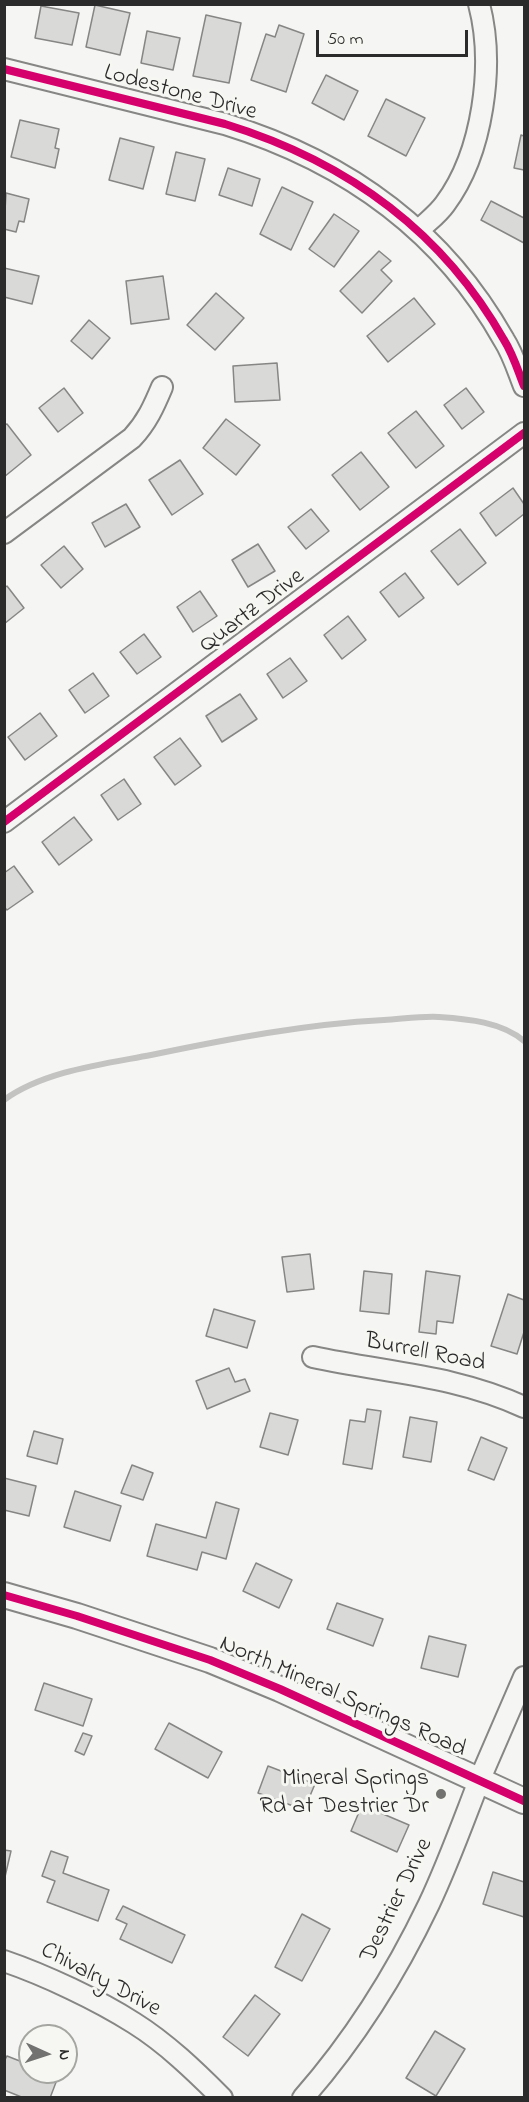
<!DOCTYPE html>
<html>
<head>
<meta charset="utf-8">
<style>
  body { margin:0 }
  #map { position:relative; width:529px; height:2102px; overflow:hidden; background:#f5f5f3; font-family:"Indie Flower",sans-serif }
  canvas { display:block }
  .frame { position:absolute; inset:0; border:6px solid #2b2b2b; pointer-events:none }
  .north { position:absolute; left:18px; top:2024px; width:60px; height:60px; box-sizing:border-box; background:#f6f6f2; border:2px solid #a5a5a2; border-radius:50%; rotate:93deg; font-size:16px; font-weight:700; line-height:24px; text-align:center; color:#2b2b2b }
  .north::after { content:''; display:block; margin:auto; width:21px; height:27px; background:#727271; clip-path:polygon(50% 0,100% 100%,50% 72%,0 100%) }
  .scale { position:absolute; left:316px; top:30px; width:152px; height:27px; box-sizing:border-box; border:3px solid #2b2b2b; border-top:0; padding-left:8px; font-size:18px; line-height:21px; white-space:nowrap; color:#2b2b2b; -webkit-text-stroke:4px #f6f6f2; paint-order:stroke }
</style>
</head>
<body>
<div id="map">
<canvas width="529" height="2102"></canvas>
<div class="frame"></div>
<div class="north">N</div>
<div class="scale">50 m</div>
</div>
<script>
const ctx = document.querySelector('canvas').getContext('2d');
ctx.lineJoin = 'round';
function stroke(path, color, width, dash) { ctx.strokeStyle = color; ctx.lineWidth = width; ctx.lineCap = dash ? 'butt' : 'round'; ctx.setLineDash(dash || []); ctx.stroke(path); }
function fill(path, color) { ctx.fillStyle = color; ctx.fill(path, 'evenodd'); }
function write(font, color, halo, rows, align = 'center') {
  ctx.font = font + ' "Indie Flower",sans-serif'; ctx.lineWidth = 6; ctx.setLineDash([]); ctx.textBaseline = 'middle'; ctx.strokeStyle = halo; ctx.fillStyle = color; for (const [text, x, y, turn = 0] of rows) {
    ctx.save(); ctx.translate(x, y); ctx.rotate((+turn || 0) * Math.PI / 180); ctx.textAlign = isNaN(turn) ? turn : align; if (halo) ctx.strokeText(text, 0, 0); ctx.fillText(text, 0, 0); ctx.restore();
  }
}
const stream = new Path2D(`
  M4,1100C44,1071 104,1064 151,1055C228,1039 306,1024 384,1020C402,1019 421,1016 439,1017C468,1019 502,1022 524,1041`);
const building = new Path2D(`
  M95,5L130,13L120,55L86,47Z
  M41,6L79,13L72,45L35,38Z
  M206,15L241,23L229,83L193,76Z
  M279,25L304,34L286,92L251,80L266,34L275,37Z
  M147,31L180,38L173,70L141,63Z
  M326,75L358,91L344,120L312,103Z
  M386,99L425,118L406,156L368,136Z
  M20,120L59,129L55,148L59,149L55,168L11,157Z
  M521,135L524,136V170L514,168Z
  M120,138L154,147L143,189L109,180Z
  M176,152L205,159L195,201L166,194Z
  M228,168L260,179L252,206L219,195Z
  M282,187L313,202L291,250L260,234Z
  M6,193L29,199L24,222L19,221L16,232L4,229Z
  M491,201L524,218V243L481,220Z
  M334,214L359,231L334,267L309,249Z
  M379,251L391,261L381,270L392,281L362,313L340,291Z
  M4,268L39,276L32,304L4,297Z
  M163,276L169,319L131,324L126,281Z
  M216,293L244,318L215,350L187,325Z
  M414,298L435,324L388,362L367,336Z
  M89,320L110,338L92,359L71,341Z
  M277,363L280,400L235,402L233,366Z
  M64,388L83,413L58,432L39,408Z
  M466,388L484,412L462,429L444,405Z
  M416,411L444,446L416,468L388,433Z
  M226,419L260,445L236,475L203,448Z
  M7,424L31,455L4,477V425Z
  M361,452L389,487L360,510L332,475Z
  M180,460L203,494L172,515L149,480Z
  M513,488L524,504V514L496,536L480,513Z
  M126,504L140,527L105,547L92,523Z
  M311,509L329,531L306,549L288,527Z
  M460,529L486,563L458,585L431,551Z
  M258,544L275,571L248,587L232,560Z
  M64,546L83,569L61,588L41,565Z
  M405,573L424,598L399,617L380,592Z
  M7,586L24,608L4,624V588Z
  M200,591L217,616L193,632L177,607Z
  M348,616L366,640L342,659L324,635Z
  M144,634L161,657L137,674L120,652Z
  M290,658L307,681L283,698L267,674Z
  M93,673L109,696L85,713L69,690Z
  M240,694L257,719L222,742L206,716Z
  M40,713L57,736L25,760L8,737Z
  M180,738L201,766L175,785L154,757Z
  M124,779L141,804L118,820L101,795Z
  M74,817L92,840L59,865L42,842Z
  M14,866L33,892L7,910L4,907V873Z
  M310,1254L314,1289L287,1292L282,1257Z
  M364,1271L392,1274L389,1314L360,1311Z
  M426,1271L460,1276L453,1323L437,1321L436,1334L419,1332Z
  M508,1294L524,1300V1332L517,1354L491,1346Z
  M214,1309L255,1321L247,1348L206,1336Z
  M229,1368L235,1382L245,1379L250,1391L207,1409L196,1381Z
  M367,1409L381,1411L372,1469L343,1464L350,1420L365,1422Z
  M270,1413L298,1420L288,1455L260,1447Z
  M410,1417L437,1422L431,1462L403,1457Z
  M34,1431L63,1439L57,1464L27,1456Z
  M481,1437L507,1448L494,1480L468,1470Z
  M132,1465L153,1473L143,1500L121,1493Z
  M4,1478L36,1486L29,1516L4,1510Z
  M75,1491L121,1506L110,1541L64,1527Z
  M216,1502L239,1509L226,1559L202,1552L197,1570L147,1556L156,1524L206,1538Z
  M256,1563L292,1580L279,1608L243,1591Z
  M337,1603L383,1619L373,1646L327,1629Z
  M429,1636L466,1645L458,1677L421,1668Z
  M44,1683L92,1699L83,1726L35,1710Z
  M169,1723L222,1752L208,1778L155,1749Z
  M83,1733L92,1736L84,1755L75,1751Z
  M268,1766L315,1784L304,1810L258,1793Z
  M362,1805L409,1825L397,1852L351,1831Z
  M4,1850L11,1851L4,1881Z
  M51,1851L68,1857L63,1873L109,1890L98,1921L47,1902L55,1881L42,1876Z
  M493,1872L524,1882V1917L483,1904Z
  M123,1906L185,1935L172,1963L120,1939L127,1924L116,1919Z
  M302,1914L330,1929L302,1981L275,1967Z
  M255,1995L280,2014L248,2056L223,2037Z
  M435,2031L465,2049L436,2096L406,2078Z
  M7,2056L30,2065V2072H46L58,2077L50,2098H24L4,2090V2061Z`);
const minor = new Path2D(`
  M4,69L225,124C345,161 442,230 504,340C513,354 518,371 524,386
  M419,230C427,222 438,214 445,204C483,153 495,65 479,4
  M4,533L132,438C147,422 154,406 162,387
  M4,822L524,433
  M313,1357C387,1373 454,1375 524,1407
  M4,1961C45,1975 98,2000 134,2023C166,2043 195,2071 222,2098
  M303,2098C354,2040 396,1973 429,1904C448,1864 463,1822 479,1781C494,1746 509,1711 524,1677`);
const tertiary = new Path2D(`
  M4,1595L77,1616L210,1660L280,1689L524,1801`);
const cycleway = new Path2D(`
  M4,69L225,124C345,161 442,230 504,340C513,354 518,371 524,386
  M4,822L524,433
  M4,1595L77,1616L210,1660L280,1689L524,1801`);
const markers = [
  [441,1794,6,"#727271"]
];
const streetNames = [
  ["Lodestone Drive",180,94,15],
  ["Quartz Drive",253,612,-37],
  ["Burrell Road",425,1354,11],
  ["North Mineral Springs Road",342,1698,24],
  ["Destrier Drive",398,1901,-64],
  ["Chivalry Drive",100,1981,28]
];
const poiNames = [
  ["Mineral Springs",429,1780],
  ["Rd at Destrier Dr",429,1808]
];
stroke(stream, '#c3c3c1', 6);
fill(building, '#d9d9d8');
stroke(building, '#868685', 1.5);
stroke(minor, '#868685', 24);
stroke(tertiary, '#868685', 28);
stroke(minor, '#f5f5f3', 20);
stroke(tertiary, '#f5f5f3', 24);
stroke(cycleway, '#d6006c', 8);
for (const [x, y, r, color] of markers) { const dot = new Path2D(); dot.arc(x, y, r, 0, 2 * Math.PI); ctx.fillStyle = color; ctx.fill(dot); stroke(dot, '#f6f6f2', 2); }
write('24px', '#2b2b2b', '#f6f6f2', streetNames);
write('24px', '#2b2b2b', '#f6f6f2', poiNames, 'right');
</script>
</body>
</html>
